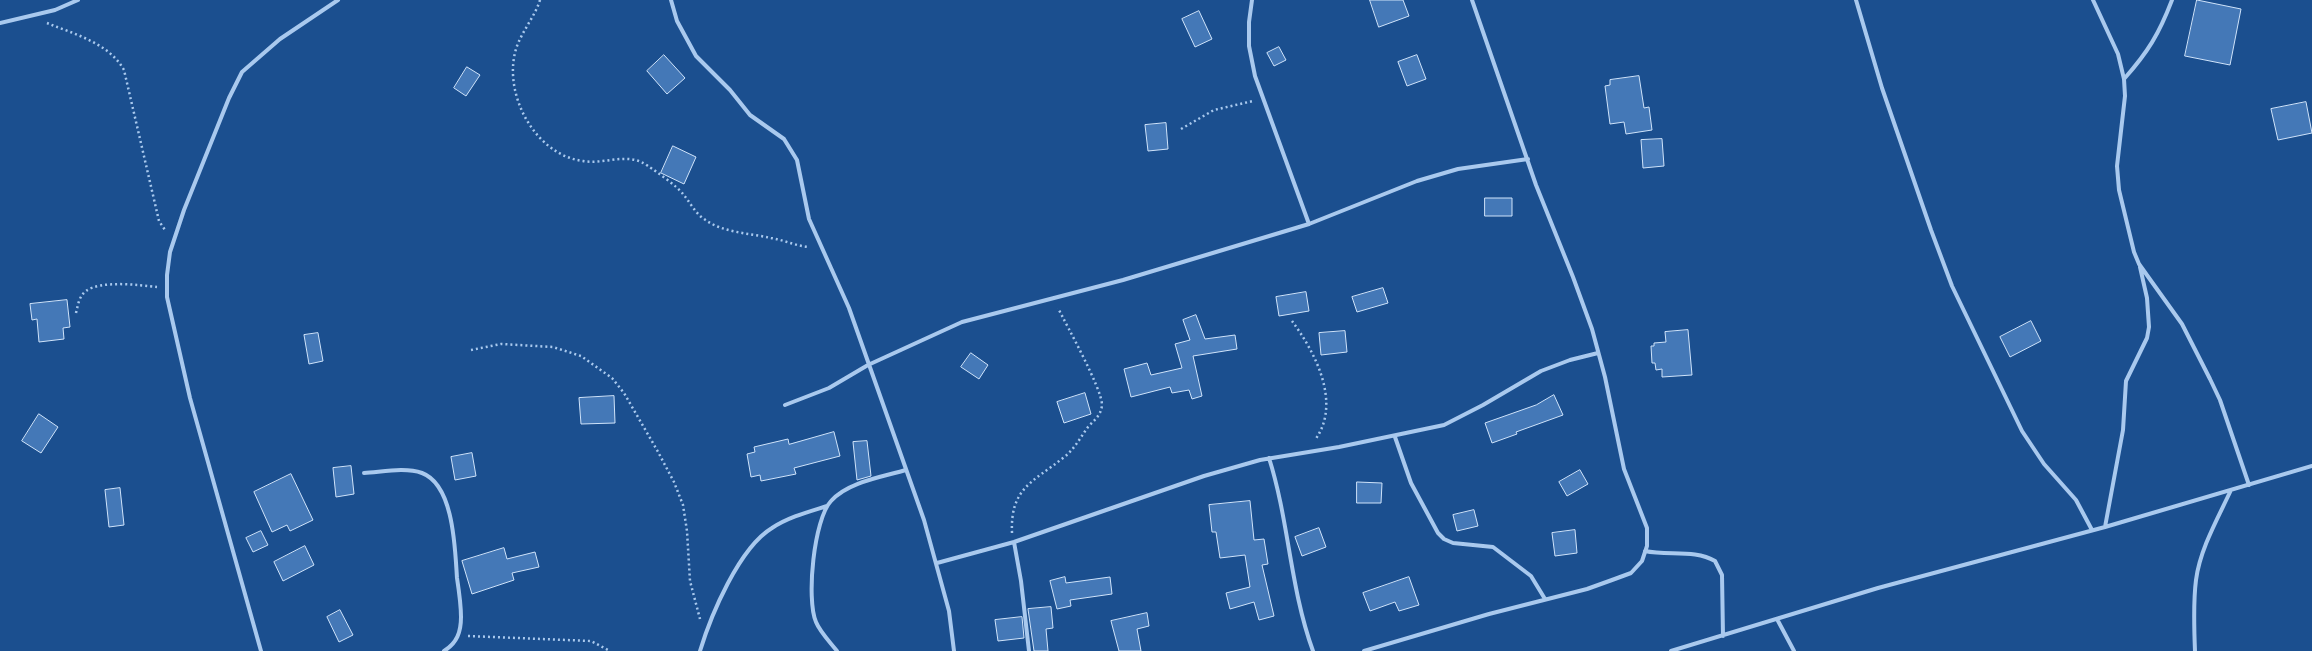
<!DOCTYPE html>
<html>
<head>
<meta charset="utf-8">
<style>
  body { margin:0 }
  canvas { display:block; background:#1b4f8f }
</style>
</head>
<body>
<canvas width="2312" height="651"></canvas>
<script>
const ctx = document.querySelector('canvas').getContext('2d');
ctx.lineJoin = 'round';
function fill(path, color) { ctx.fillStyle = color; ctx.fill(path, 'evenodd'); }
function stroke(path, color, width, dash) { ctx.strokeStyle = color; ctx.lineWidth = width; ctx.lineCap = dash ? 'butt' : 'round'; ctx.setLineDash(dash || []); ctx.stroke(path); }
const building = new Path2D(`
  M1370,0H1403L1409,16L1379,27Z
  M2197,0L2241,9L2230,65L2185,56Z
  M1199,11L1212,39L1195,47L1182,19Z
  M1279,47L1286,60L1274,66L1267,53Z
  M664,55L685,78L667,94L647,71Z
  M1417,55L1426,79L1407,86L1398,62Z
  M467,67L480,75L466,96L454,88Z
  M1639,76L1644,108L1649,107L1652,130L1626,134L1624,122L1610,124L1605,86L1610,85V80Z
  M2306,102L2312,133L2278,140L2271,109Z
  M1166,123L1168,149L1148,151L1145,125Z
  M1662,139L1664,166L1643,168L1641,140Z
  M673,146L696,157L684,184L661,173Z
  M1485,198H1512V216H1485Z
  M1383,288L1388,303L1357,312L1352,297Z
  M1306,292L1309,311L1279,316L1276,297Z
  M67,300L70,327L63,328L64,339L39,342L37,319L32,320L30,304Z
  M1196,315L1205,339L1235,335L1237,349L1193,356L1202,396L1192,399L1189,390L1172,393L1170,387L1131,397L1124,369L1147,363L1151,375L1182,368L1175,344L1190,340L1183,320Z
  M2031,321L2041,341L2010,357L2000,337Z
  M1688,330L1692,375L1662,377V369L1656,370L1655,363H1652L1651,346H1654V343L1666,342L1665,332Z
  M1345,331L1347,352L1321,355L1319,333Z
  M318,333L323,361L309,364L304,335Z
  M971,353L988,365L979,379L961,367Z
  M1085,393L1091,414L1064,423L1057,402Z
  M1554,395L1563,415L1516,432L1517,434L1492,443L1485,423L1536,405Z
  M614,396L615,423L581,424L579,398Z
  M39,414L58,427L41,453L22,441Z
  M834,432L840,456L794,468L796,474L761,481L760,475L751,477L747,454L755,452L754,447L788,439L789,444Z
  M867,441L871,476L857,480L853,442Z
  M472,453L476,476L455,480L451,457Z
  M351,466L354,494L336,497L333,468Z
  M1580,470L1588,484L1567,496L1559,482Z
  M291,474L313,520L290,531L287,525L272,532L254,492Z
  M1357,482L1382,483L1381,503H1357Z
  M120,488L124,525L109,527L105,490Z
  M1250,501L1254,540L1264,539L1268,564L1262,565L1274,616L1259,620L1254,602L1230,609L1226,593L1250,587L1245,555L1220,558L1216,532H1212L1209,505Z
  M1474,510L1478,526L1457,531L1453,515Z
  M1319,528L1326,547L1302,556L1295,537Z
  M1575,530L1577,553L1555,556L1552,533Z
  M261,531L268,545L253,552L246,538Z
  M305,546L314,565L283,581L274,562Z
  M504,548L507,559L535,552L539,567L512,573L514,580L472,594L462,561Z
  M1065,577L1066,583L1110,577L1112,594L1070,600L1071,606L1057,609L1050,581Z
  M1409,577L1419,605L1399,611L1395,602L1370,611L1363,593Z
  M1051,607L1053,628L1046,629L1048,651H1034L1028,609Z
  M340,610L353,635L339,642L327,617Z
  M1147,613L1149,626L1137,629L1141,651H1119L1111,621Z
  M1022,617L1024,638L998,641L995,620Z`);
const path = new Path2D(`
  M540,0C535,16 523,30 517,46C501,91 534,155 583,161C605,165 628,151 648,166C657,172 677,186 683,194C690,202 695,213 704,219C723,233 749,233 771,238C784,240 796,246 809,247
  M47,23C74,34 109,43 124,70L159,221L165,230
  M1181,129L1214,110L1253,101
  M76,313C78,305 79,296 86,291C101,280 139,285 157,287
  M1292,321C1315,352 1342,403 1315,440
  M471,350L501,344L553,347L581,356L612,378L624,393L657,450L674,482L683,505L687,531L690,581L700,619
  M1012,533C1010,488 1033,482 1063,458C1074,450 1080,438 1088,427C1094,420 1101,416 1102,405C1102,389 1067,326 1058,308
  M468,636L591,641L610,651`);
const minor = new Path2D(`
  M671,0L677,21L696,56L730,90L750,115L784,139L797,160L809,219L849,308L924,520L949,611L954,651
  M1252,0L1249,22V46L1255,76L1309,224
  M1856,0L1882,88L1931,230L1952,286L2022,431L2044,464L2076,500L2092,530
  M2093,0L2118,54L2124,79L2125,96L2117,166L2119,190L2134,252L2139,264L2182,324L2210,379L2220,400L2249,485
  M0,23L55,10L78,0
  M2124,79C2148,52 2159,34 2172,0
  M785,405L829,388L868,365L962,322L1123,280L1309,224L1417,181L1458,169L1528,159
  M1395,437L1411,483L1438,533L1444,539L1453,543L1493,547L1531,576L1545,599
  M1269,458C1289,521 1290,588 1313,651
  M364,473C382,472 405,467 422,473C454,485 455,549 457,578C459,591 461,604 461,617C461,632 457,643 444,651
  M2105,527L2123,430L2126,381L2147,338L2149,327L2147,298L2140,267
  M1014,542L1021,581L1029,651
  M1645,551C1668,556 1695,549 1715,561L1722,575L1723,636
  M937,563L1014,542L1204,476L1260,460L1339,447L1444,425L1483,405L1541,371L1570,360L1598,353
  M1777,619L1794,651
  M261,651L190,398L167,297V275L170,252L184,210L229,98L242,72L280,39L338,0
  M700,651C711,615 739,548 772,528C789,517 808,512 827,506
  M837,651C830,642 820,632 816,622C806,599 814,519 831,501C848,482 882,477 906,470
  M1364,651L1489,614L1587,589L1612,580L1631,573L1642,561L1647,546V528L1624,469L1605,377L1592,329L1573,277L1536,185L1472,0
  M1671,651L1878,588L2105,527L2312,466
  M2195,651C2194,627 2193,603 2196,580C2200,549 2218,518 2231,490`);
fill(building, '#4478b7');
stroke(building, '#cfe3fa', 1);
stroke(path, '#a9c9ee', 2.5, [2, 3]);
stroke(minor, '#a9c9ee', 4);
</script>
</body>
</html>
